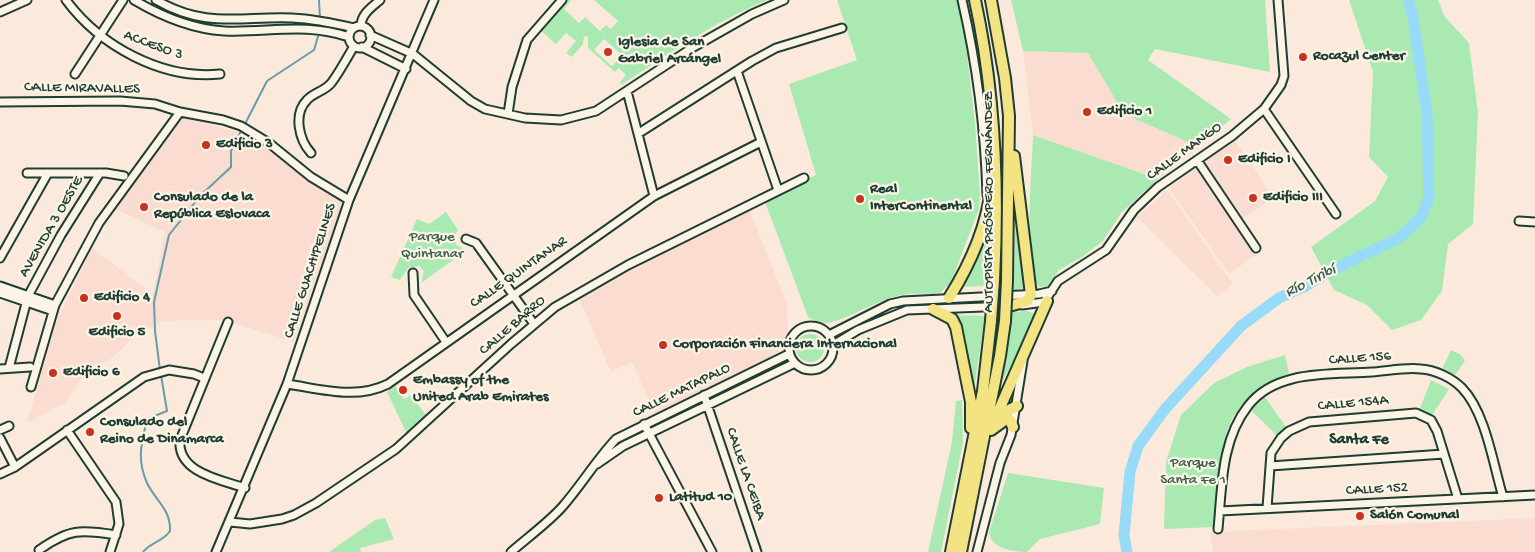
<!DOCTYPE html>
<html>
<head>
<meta charset="utf-8">
<style>
  body { margin:0 }
  canvas { display:block; background:#fbeadb }
</style>
</head>
<body>
<canvas width="1535" height="552"></canvas>
<script>
const ctx = document.querySelector('canvas').getContext('2d');
ctx.lineJoin = 'round';
function fill(path, color) { ctx.fillStyle = color; ctx.fill(path, 'evenodd'); }
function stroke(path, color, width, dash) { ctx.strokeStyle = color; ctx.lineWidth = width; ctx.lineCap = dash ? 'butt' : 'round'; ctx.setLineDash(dash || []); ctx.stroke(path); }
function write(font, color, halo, rows, align = 'center') {
  ctx.font = font + ' "Gochi Hand",sans-serif'; ctx.lineWidth = 4.5; ctx.setLineDash([]); ctx.textBaseline = 'middle'; ctx.strokeStyle = halo; ctx.fillStyle = color; for (const [text, x, y, turn = 0] of rows) {
    ctx.save(); ctx.translate(x, y); ctx.rotate((+turn || 0) * Math.PI / 180); ctx.textAlign = isNaN(turn) ? turn : align; if (halo) ctx.strokeText(text, 0, 0); ctx.fillText(text, 0, 0); ctx.restore();
  }
}
const built = new Path2D(`
  M1023,51L1088,53L1124,114L1199,147L1158,179L1033,135Z
  M183,117L246,134L268,147L292,169L342,202L294,342L224,320L163,321L139,333L112,358L86,372L65,403L27,423L56,322L92,248L153,294L165,232L115,209Z
  M1232,136L1274,198L1243,218L1201,157Z
  M1198,166L1256,255L1229,274L1169,188Z
  M1167,190L1233,284L1217,296L1137,217Z
  M749,209L787,304L788,331L784,343L779,351L771,357L655,414L632,362L611,372L579,298Z
  M1535,518V552H1213L1210,532Z`);
const green = new Path2D(`
  M566,0H571L564,9L579,23L585,17L600,31L606,25L611,29L618,21L594,0H768C716,20 668,55 621,85L620,82L626,75L619,68L615,72L588,48V37L584,36L583,44L572,57L566,53L576,41L566,33L556,44L540,30ZM604,39L622,55L612,66L594,50Z
  M837,0H957L965,36L975,123L980,196L979,209L951,282L940,293C925,295 911,292 897,296C870,303 848,321 820,324L808,317L764,199L816,175L789,84L857,60Z
  M1011,0H1265L1270,72L1155,49L1148,60L1231,119L1199,147L1124,114L1088,53L1023,51Z
  M1349,0H1438L1445,17L1469,43L1478,113L1473,224L1448,244L1442,291L1421,320L1392,330L1367,305L1334,290L1311,247L1375,201L1388,177L1369,157L1373,72Z
  M1033,135L1158,179L1121,213L1103,241L1082,257L1059,270L1048,286L1039,287C1023,257 1032,173 1033,135Z
  M1015,198L1026,288L1014,290Z
  M446,212L458,230L455,235L456,245L467,250L421,283L424,271L419,266L408,268L400,280L391,277L417,219L429,224Z
  M989,222V250L984,286L962,287Z
  M1026,311L1034,313L1032,325L1002,382L1012,312Z
  M954,315L985,316L974,390L965,355L963,335Z
  M796 348a14 14 0 1 1 28 0a14 14 0 1 1-28 0Z
  M1451,350L1460,354L1465,361L1455,375L1442,369Z
  M1285,355L1289,373C1269,382 1248,395 1235,414C1220,435 1218,499 1214,527L1164,529L1166,462L1181,415L1214,383L1247,367Z
  M1431,380L1449,389L1431,417L1419,411Z
  M395,386L404,399L411,395L428,418L407,434L387,392Z
  M1265,397L1286,427L1277,436L1251,410Z
  M962,400L963,442L941,552H928L952,442L956,401Z
  M1008,473L1104,488L1100,524L1040,539L1027,552C1013,552 991,549 989,532Z
  M385,518L394,539L360,548L361,552H329L375,520Z`);
const stream = new Path2D(`
  M319,0L320,19
  M245,124L267,81L314,50L319,33
  M160,370L155,331L154,302L169,235L201,195L231,167V151L242,129
  M143,552C151,542 164,541 170,531C171,509 155,500 147,483C136,458 142,443 147,419L167,411L161,375`);
const river = new Path2D(`
  M1127,552L1124,535L1130,472L1138,446L1165,409L1241,326L1279,298L1304,287L1334,269L1399,238L1421,217L1429,198L1427,114L1413,17L1408,0`);
const minor = new Path2D(`
  M66,0C100,46 162,80 220,74
  M134,0C161,16 192,29 224,31C268,33 305,22 349,37
  M156,0C206,29 240,16 292,18C313,19 333,23 354,28
  M962,0C977,65 985,129 987,195
  M0,12L27,0
  M361,26C361,14 372,7 380,0
  M349 37a11 11 0 1 1 22 0a11 11 0 1 1-22 0Z
  M370,35L413,54L471,101L485,109L525,118L561,120L596,111L692,48L752,14L784,0
  M362,47L406,69
  M737,71L778,190
  M75,74L123,0
  M627,91L654,196
  M0,102L120,101L155,104L180,112L223,120L241,126L269,143L311,177L349,200
  M1264,109L1336,214
  M508,114L512,87L527,40L562,0
  M639,133L752,61L776,48L842,28
  M311,153C299,140 293,114 307,100C314,92 326,91 332,82C340,71 347,58 354,46
  M1197,160L1256,248
  M27,173H106L124,176
  M1519,221L1535,222
  M466,239L476,243L534,324
  M0,258L48,173
  M413,273L414,295L446,342
  M0,286L55,305
  M0,293L53,311
  M1022,305L1044,302L1058,281L1106,250L1134,210L1158,187L1232,136L1264,109L1281,85L1284,76L1278,0
  M228,322L180,440C177,473 222,480 245,488
  M789 348a22 22 0 1 1 44 0a22 22 0 1 1-44 0Z
  M829,335L890,304L903,301L1039,294L1052,291
  M833,345L858,330L907,310L1009,306
  M9,368L28,296L61,235L100,173
  M0,369L30,367
  M287,384C321,389 356,400 388,384L654,196L761,142
  M31,387L55,305L99,223L180,112
  M704,395L757,552
  M644,424L712,552
  M0,430L9,426
  M67,430L116,502L119,524L110,552
  M0,438L15,467
  M597,464L623,446L795,363
  M1270,466L1444,454
  M0,474L15,467L144,377L169,370L194,374L204,378
  M1267,508L1271,453L1281,438L1289,431L1309,422L1416,413L1431,420L1437,431L1458,499
  M1220,511L1535,495
  M230,522L250,524L282,519L294,515L316,503L396,449L511,344L555,307L628,265L804,178
  M1218,529C1222,488 1221,440 1248,406C1276,369 1331,375 1372,372C1388,371 1406,367 1421,369C1436,370 1452,378 1462,388C1486,413 1493,464 1503,497
  M39,550C69,529 80,529 116,535
  M216,552L287,384L349,200L434,0
  M511,552C528,537 548,523 563,506C582,484 597,459 616,439L789,354
  M977,552L1000,463L1011,435L1023,361`);
const highway = new Path2D(`
  M975,0C995,92 999,186 994,280
  M991,0L1005,78L1009,116L1007,281
  M949,298C969,266 987,226 991,188
  M1009,306L1027,301L1031,295L1014,156
  M933,309L952,319L956,327L971,402V428
  M995,417L1017,406
  M992,426L1047,301
  M991,430L1006,419L1010,420L1013,427
  M951,552L983,391L991,321
  M961,552L1000,356L1005,321`);
const highwayBridge = new Path2D(`
  M991,321L994,280
  M1005,321L1007,281`);
const markers = [
  [608,52,5,"#c8321e"],
  [1303,57,5,"#c8321e"],
  [1087,112,5,"#c8321e"],
  [206,145,5,"#c8321e"],
  [1228,160,5,"#c8321e"],
  [1253,198,5,"#c8321e"],
  [860,199,5,"#c8321e"],
  [144,207,5,"#c8321e"],
  [84,298,5,"#c8321e"],
  [117,316,5,"#c8321e"],
  [663,345,5,"#c8321e"],
  [53,373,5,"#c8321e"],
  [403,390,5,"#c8321e"],
  [90,432,5,"#c8321e"],
  [659,498,5,"#c8321e"],
  [1360,516,5,"#c8321e"]
];
const poiNames = [
  ["Iglesia de San",618,43],
  ["Gabriel Arcángel",618,60],
  ["Rocazul Center",1313,57],
  ["Edificio 1",1097,112],
  ["Edificio 3",216,145],
  ["Edificio I",1238,160],
  ["Real",870,190],
  ["InterContinental",870,207],
  ["Consulado de la",154,198],
  ["República Eslovaca",154,215],
  ["Edificio III",1263,198],
  ["Edificio 4",94,298],
  ["Edificio 5",117,333,"center"],
  ["Corporación Financiera Internacional",673,345],
  ["Edificio 6",63,373],
  ["Embassy of the",413,381],
  ["United Arab Emirates",413,398],
  ["Consulado del",100,423],
  ["Reino de Dinamarca",100,440],
  ["Latitud 10",669,498],
  ["Salón Comunal",1370,516]
];
const streetNames = [
  ["ACCESO 3",153,46,20],
  ["CALLE MIRAVALLES",82,89,1],
  ["CALLE MANGO",1185,152,-36],
  ["AUTOPISTA PRÓSPERO FERNÁNDEZ",990,202,-90],
  ["AVENIDA 3 OESTE",52,227,-60],
  ["CALLE GUACHIPELINES",311,271,-72],
  ["CALLE QUINTANAR",519,273,-35],
  ["CALLE BARRO",513,326,-41],
  ["CALLE 156",1360,359,-4],
  ["CALLE MATAPALO",682,391,-26],
  ["CALLE 154A",1353,404,-5],
  ["CALLE LA CEIBA",745,474,71],
  ["CALLE 152",1377,490,-3]
];
const parkNames = [
  ["Parque",432,238],
  ["Quintanar",432,255],
  ["Parque",1193,464],
  ["Santa Fe 1",1193,481]
];
const waterNames = [
  ["Río Tiribí",1311,282,-27]
];
const neighbourhoodNames = [
  ["Santa Fe",1359,441]
];
fill(built, '#faddd0');
fill(green, '#aaeab2');
stroke(stream, '#679caa', 2);
stroke(river, '#97dbf9', 11);
stroke(minor, '#1f3d34', 11);
stroke(highway, '#1f3d34', 14);
stroke(minor, '#fcf5e5', 7);
stroke(highway, '#f4e382', 10);
stroke(highwayBridge, '#1f3d34', 14, []);
stroke(highwayBridge, '#f4e382', 10);
for (const [x, y, r, color] of markers) { const dot = new Path2D(); dot.arc(x, y, r, 0, 2 * Math.PI); ctx.fillStyle = color; ctx.fill(dot); stroke(dot, '#fcf5e5', 2); }
write('bold 15px', '#1f3d34', '#fcf5e5', poiNames, 'left');
write('15px', '#1f3d34', '#fcf5e5', streetNames);
write('15px', '#3b604d', '#fcf5e5', parkNames);
write('italic 16px', '#375d5b', '#fcf5e5', waterNames);
write('bold 16px', '#1f3d34', '#fcf5e5', neighbourhoodNames);
</script>
</body>
</html>
